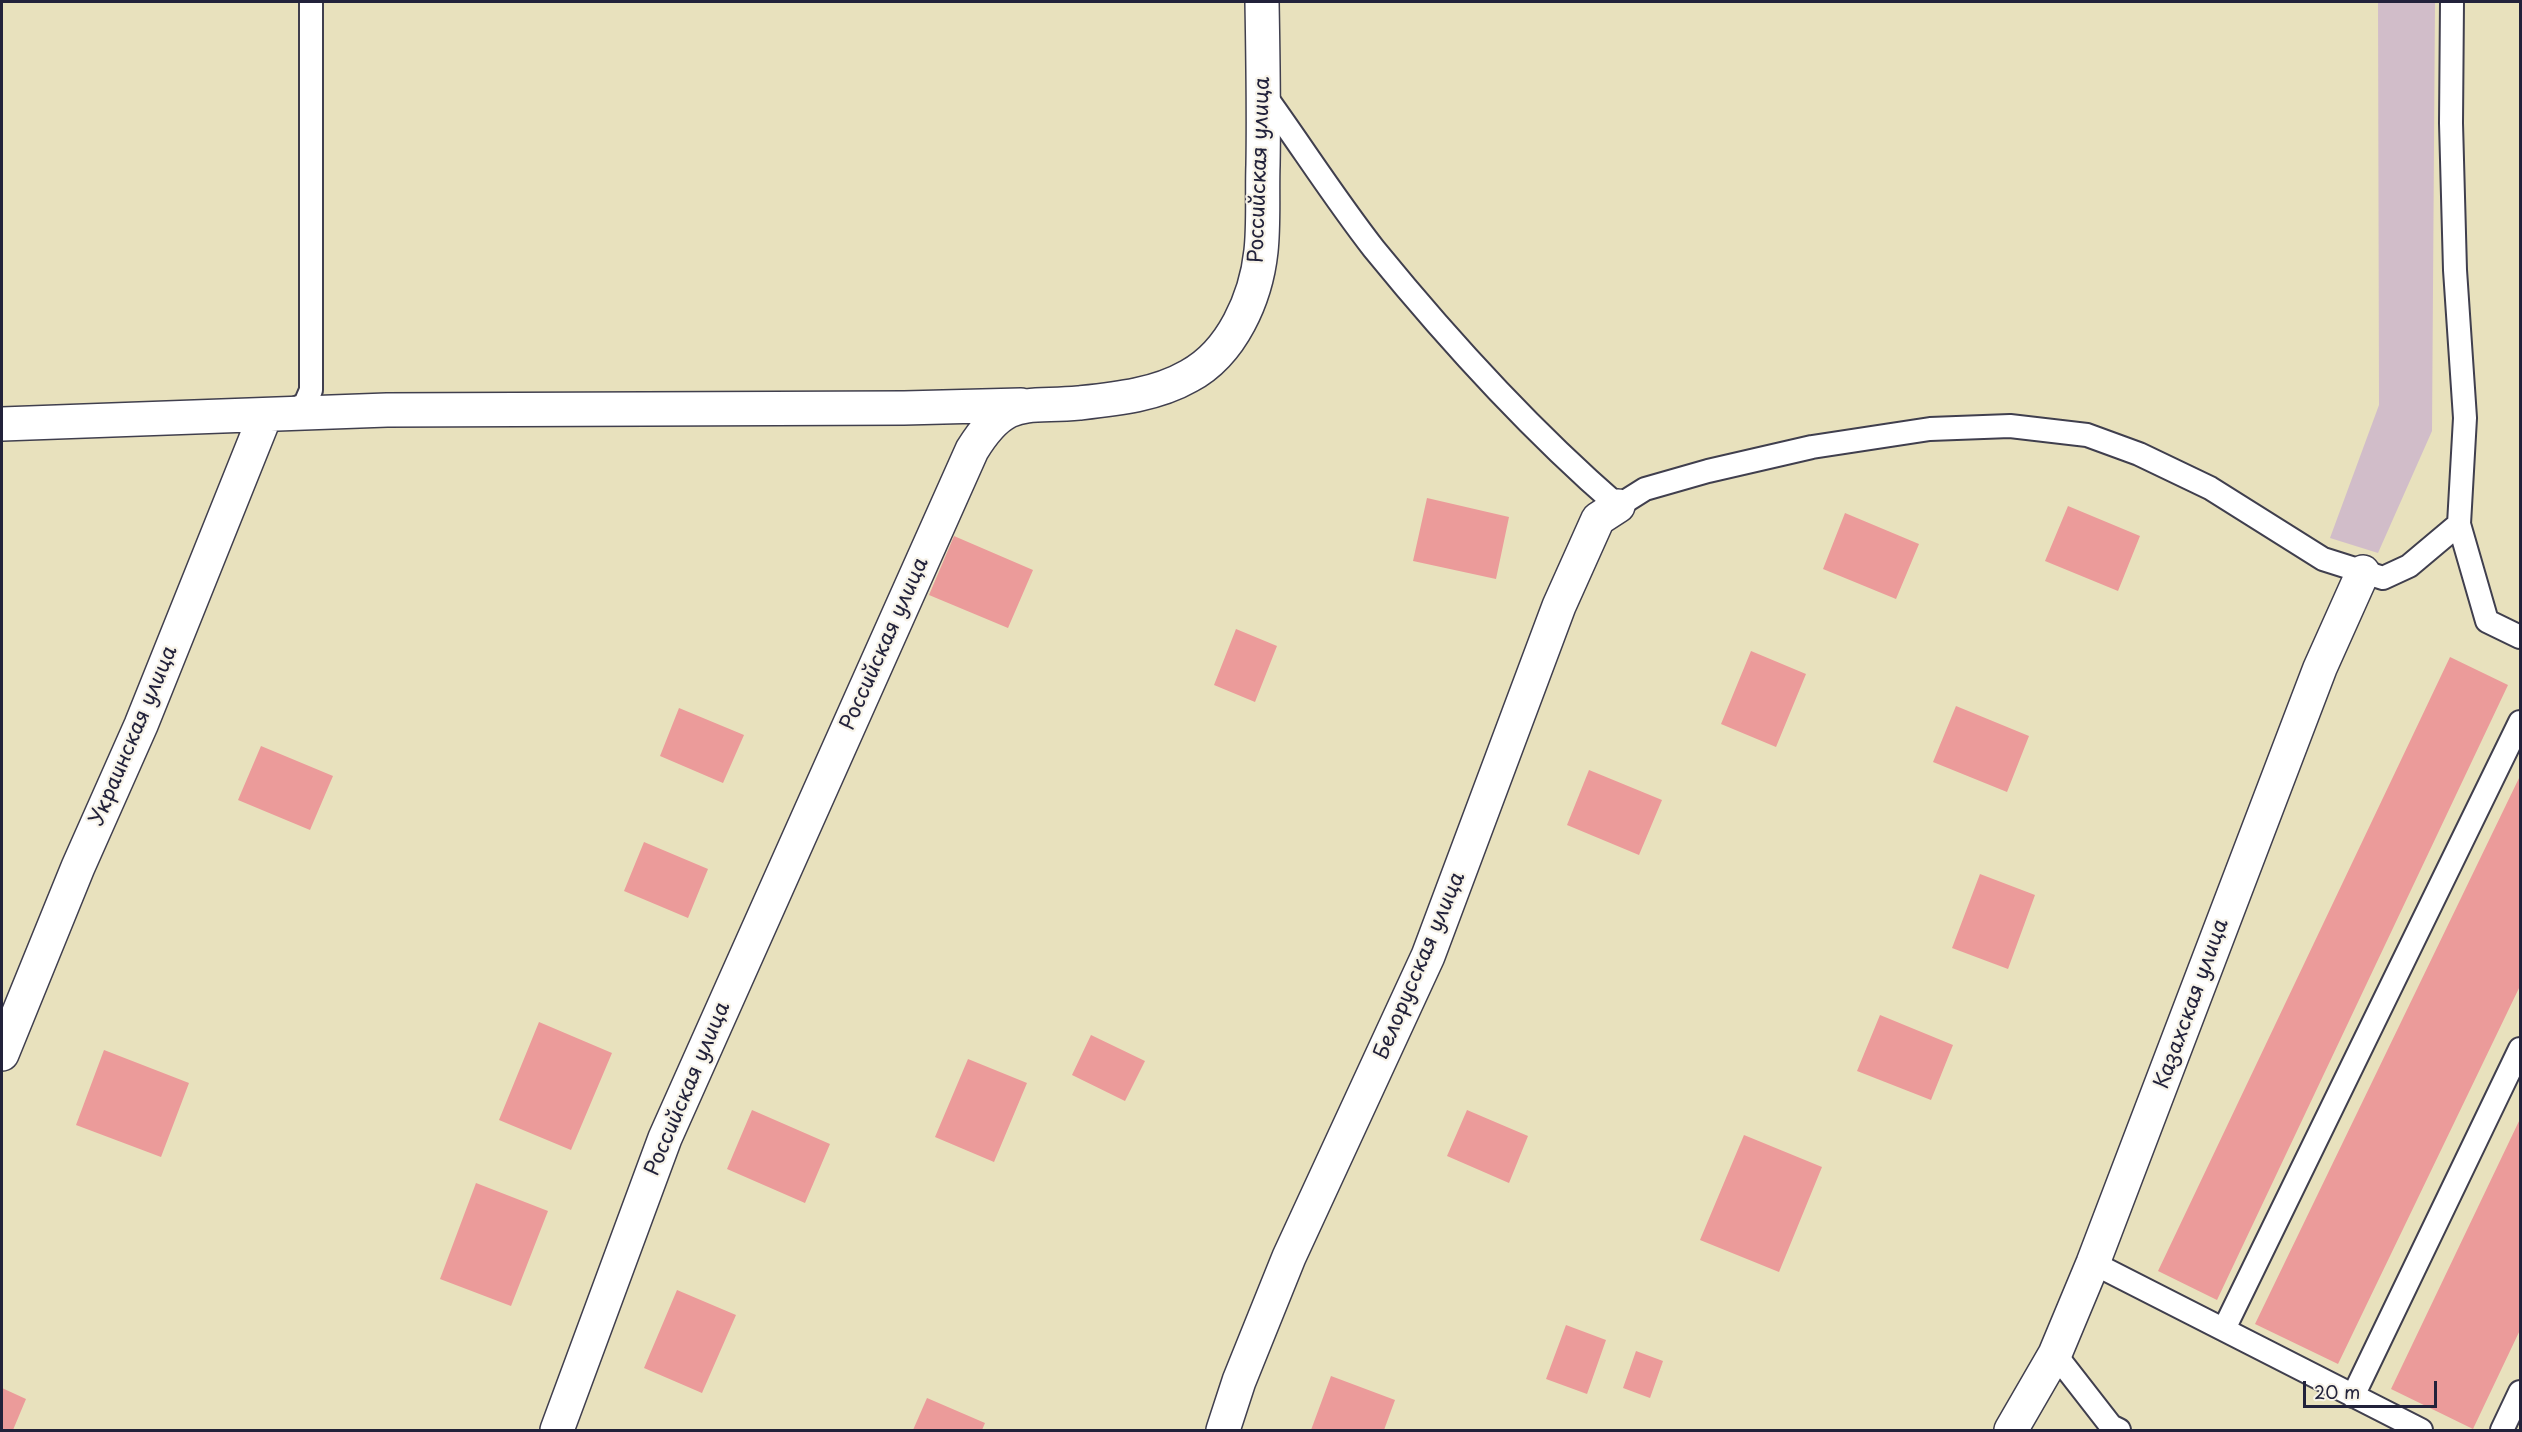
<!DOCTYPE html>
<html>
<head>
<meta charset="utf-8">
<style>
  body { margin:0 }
  #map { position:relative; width:2522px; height:1432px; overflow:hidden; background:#e8e1bd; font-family:"Playpen Sans",sans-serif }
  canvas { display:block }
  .frame { position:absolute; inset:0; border:3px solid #22223b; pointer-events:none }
  .scale { position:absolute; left:2303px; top:1381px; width:134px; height:27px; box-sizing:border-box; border:3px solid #22223b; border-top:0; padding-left:8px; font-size:18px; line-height:21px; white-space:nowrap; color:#22223b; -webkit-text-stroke:4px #f7f3e8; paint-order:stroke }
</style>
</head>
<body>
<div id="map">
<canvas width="2522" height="1432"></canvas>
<div class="frame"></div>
<div class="scale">20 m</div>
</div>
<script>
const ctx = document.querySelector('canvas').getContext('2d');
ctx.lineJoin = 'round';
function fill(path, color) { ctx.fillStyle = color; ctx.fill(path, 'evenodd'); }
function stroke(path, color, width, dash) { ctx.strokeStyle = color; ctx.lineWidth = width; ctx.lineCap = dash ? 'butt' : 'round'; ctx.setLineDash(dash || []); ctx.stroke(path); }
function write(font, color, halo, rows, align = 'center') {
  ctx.font = font + ' "Playpen Sans",sans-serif'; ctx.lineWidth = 4.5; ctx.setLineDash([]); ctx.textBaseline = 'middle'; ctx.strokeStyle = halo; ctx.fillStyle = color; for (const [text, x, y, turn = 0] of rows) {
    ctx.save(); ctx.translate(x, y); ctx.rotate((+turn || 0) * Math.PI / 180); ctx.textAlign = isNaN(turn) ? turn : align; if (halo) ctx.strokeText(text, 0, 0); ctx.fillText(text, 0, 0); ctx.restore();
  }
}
const industrial = new Path2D(`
  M2378,2H2435L2432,431L2378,553L2330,538L2379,405Z`);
const building = new Path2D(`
  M1427,498L1509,517L1496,579L1413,561Z
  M2068,506L2140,536L2118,591L2045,561Z
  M1845,513L1919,544L1896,599L1823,569Z
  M954,536L1033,570L1008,628L929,595Z
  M1236,629L1277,646L1255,702L1214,685Z
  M1751,651L1806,674L1776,747L1721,724Z
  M2450,657L2508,685L2217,1300L2158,1271Z
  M1956,706L2029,736L2007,792L1933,762Z
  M679,708L744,735L723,783L660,756Z
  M261,746L333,776L310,830L238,800Z
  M1589,770L1662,800L1639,855L1567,825Z
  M2520,776V986L2338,1364L2255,1324Z
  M644,842L708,869L688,918L624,891Z
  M1980,874L2035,895L2008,969L1952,948Z
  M1880,1015L1953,1045L1931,1100L1857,1071Z
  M539,1022L612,1053L571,1150L499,1120Z
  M1091,1035L1145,1061L1125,1101L1072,1075Z
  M104,1050L189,1083L161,1157L76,1125Z
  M968,1059L1027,1083L994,1162L935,1137Z
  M752,1110L830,1144L805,1203L727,1169Z
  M1467,1110L1528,1136L1509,1183L1447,1156Z
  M2520,1119V1330L2473,1429L2391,1389Z
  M1744,1135L1822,1167L1779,1272L1700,1240Z
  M476,1183L548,1211L511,1306L440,1279Z
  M677,1290L736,1315L702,1393L644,1368Z
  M1566,1325L1606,1340L1587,1394L1546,1379Z
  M1636,1351L1663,1361L1650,1398L1623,1388Z
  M1331,1376L1395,1400L1384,1430H1311Z
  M2,1388L26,1399L13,1430H2Z
  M927,1398L985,1423L982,1430H913Z`);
const service = new Path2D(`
  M1263,93C1300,144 1335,199 1374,249C1449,341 1528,428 1618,506L1645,489L1708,471L1812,447L1930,429L2010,426L2087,435L2139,454L2210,488L2323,559L2383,578L2409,566L2459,524L2465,418L2455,270L2451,123L2452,2
  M287,413L305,404L311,390V2
  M2459,524L2487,621L2520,637
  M2093,1263L2421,1430
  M2224,1329L2520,722
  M2055,1354L2111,1426L2119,1430
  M2353,1396L2520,1049
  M2502,1430L2520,1392`);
const minor = new Path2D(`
  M2,424L387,410L904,408L1021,405
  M2,1054L78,867L141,725L265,416
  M557,1430L665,1138L972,450C1006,395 1024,408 1079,403C1116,399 1156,395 1189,376C1232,353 1256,298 1261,251C1264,223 1262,193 1263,165C1264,110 1263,56 1262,2
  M1223,1430L1239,1381L1289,1257L1428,956L1559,606L1598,519L1618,506
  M2011,1430L2055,1354L2093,1263L2320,668L2363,572`);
const streetNames = [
  ["Российская улица",1260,170,-88],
  ["Российская улица",885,644,-66],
  ["Украинская улица",134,736,-67],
  ["Белорусская улица",1420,966,-67],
  ["Казахская улица",2192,1004,-70],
  ["Российская улица",688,1089,-67]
];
fill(industrial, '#d1bdc9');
fill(building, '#eb9b9a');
stroke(service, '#403f4e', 26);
stroke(minor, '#403f4e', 36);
stroke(service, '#fff', 22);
stroke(minor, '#fff', 33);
write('21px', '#22223b', '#f7f3e8', streetNames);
</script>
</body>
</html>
